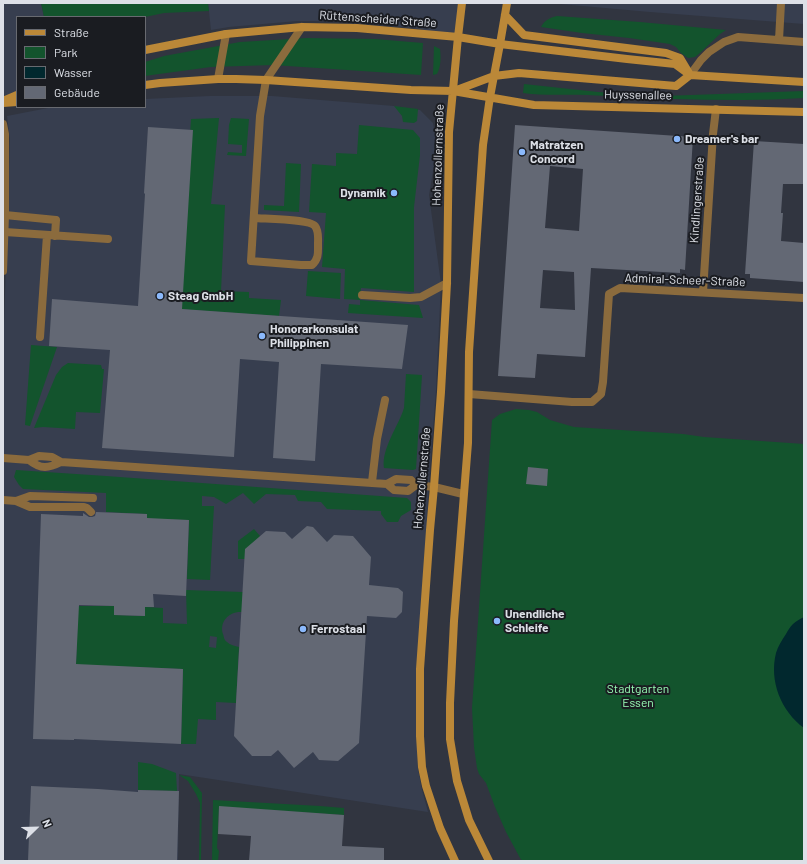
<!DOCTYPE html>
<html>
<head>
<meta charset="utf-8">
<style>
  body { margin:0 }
  #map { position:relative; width:807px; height:864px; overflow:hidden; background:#313540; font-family:Barlow,sans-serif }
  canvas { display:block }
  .frame { position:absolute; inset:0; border:4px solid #dde0e7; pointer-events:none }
  .legend { position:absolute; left:16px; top:16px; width:130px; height:92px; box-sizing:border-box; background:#1a1c21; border:1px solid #686a70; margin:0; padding:5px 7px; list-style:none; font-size:12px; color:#dde0e7 }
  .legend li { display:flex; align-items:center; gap:8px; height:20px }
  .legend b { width:20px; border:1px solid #686a70 }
  .north { position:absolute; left:16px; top:808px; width:40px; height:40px; -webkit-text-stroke:3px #1a1c21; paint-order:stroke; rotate:67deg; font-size:11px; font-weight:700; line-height:16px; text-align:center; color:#dde0e7 }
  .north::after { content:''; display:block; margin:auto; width:14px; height:18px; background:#dde0e7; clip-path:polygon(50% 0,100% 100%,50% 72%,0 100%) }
</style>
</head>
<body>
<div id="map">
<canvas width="807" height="864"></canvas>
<div class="frame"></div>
<ul class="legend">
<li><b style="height:5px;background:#bb8838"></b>Straße</li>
<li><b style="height:11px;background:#13542d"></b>Park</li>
<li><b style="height:11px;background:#01282e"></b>Wasser</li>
<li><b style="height:11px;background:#636874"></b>Gebäude</li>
</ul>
<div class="north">N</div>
</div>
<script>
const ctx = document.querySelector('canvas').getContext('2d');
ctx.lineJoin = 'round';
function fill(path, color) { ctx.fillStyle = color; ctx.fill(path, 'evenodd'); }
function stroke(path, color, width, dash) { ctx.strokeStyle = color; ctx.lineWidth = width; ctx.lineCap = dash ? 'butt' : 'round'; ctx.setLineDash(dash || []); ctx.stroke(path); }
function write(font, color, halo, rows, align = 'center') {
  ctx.font = font + ' Barlow,sans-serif'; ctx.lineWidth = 4; ctx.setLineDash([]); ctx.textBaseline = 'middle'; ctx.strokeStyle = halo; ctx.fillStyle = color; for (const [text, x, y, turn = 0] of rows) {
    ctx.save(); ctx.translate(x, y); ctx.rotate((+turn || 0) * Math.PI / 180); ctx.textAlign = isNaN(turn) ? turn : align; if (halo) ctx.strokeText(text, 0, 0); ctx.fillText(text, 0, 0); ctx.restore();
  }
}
const built = new Path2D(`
  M3,3H41L44,17H17V92L3,98Z
  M208,3H460L456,34L432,32L418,29L359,21H297L229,27L211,30Z
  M549,3H804V24L650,12Z
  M210,96H272L394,106L420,110L433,123L437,147L429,195L441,284L436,390L429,481L417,737L418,769L422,790L428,812L179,774L178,861H3V356L10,139L7,116L48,108L63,107H145V99Z`);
const green = new Path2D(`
  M41,3H208L209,11L164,13L145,17H44Z
  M557,16L640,22L726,30L720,34L700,53L695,57L688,58L681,53L676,47L670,44L629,38L582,33L541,27C545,20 549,18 557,16Z
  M307,38L375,39L423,43L421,75L273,65L211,67L159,74L145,76V62L164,56L240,42Z
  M434,46L440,49C441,57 441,67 437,74L433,75Z
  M524,84L598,92L663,96L804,91V98C784,99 763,100 743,100C691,100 639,98 587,95C566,94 545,96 523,93Z
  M394,106L418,109L417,121L414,123L403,122L402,116Z
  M219,118L211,204L225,205L221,291L249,292V298L281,300L279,316L163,308L180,292L191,119Z
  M231,118L249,119L246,156L227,155L228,152L242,153V145L228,144L229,125Z
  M359,125L413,130L420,138V155L414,207V292L361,288L360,300L419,305L423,318L348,313L349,304L360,305V300L344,299L345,269L322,267L326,213L309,212L312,164L336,166V153L357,154Z
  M286,163L301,164L299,212L264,210V205L284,206Z
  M308,271L341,273L340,299L306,296Z
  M31,345L57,347L30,426L25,425Z
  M68,363L101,365L102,369H104L100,413L76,412L75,429L43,427L34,428L56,375L62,367Z
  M406,374L422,375L416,469L413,470L384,468C381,449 399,425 404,408Z
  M516,409L529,410L537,412L550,420L574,427L683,434L704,437L804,444V861H522L520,858L506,832L495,807L486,783L479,774L477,768L474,747L472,708L492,420L500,414Z
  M16,470L106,476L407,498L411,502V510L401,516L398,522H387L381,514V511L327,509L321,502L298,501L295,495L266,494L254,504L243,493L226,504L214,497L202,496V506H214L210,580L187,579L189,520L147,519V514L106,512V493L23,489L19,485L14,477Z
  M254,529L260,536L245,559H238V541Z
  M186,590L243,592L242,612C229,611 219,622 223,634C224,637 224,640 227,642C230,645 235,646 239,647L236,703L216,702V720L198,719L196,744H181L183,669L76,665L78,606H114V615L144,616L145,607L163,608V623L187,624ZM210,636L217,637L216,648L209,647Z
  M138,762L152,764L176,773L177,791L138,790Z
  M179,775L190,777L202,793L201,861L199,860L200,803L196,794L188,781Z
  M213,800L320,806L344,808V815L219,807L217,848L219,851L218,861H212Z`);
const water = new Path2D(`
  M804,617V728C781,711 769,681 776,653C778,646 782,640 786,634C788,630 790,627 793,624C796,621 800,619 804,617Z`);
const building = new Path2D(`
  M515,125L693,137L685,270L680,269V273L591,268L585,357L537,354L535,378L498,376ZM550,166L583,169L579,231L545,228ZM543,270L574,272L575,310L540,308Z
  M148,127L193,130L182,309L408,325L402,369L321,364L315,461L273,458L279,362L240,359L234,457L102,448L110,350L49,346L52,299L138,306L145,194L144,193Z
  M754,141L804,144V184H783L781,213H783L781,241L804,243V282L750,278V274H745Z
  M528,467L548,469L547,486L526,484Z
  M96,512L147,514V518L189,520L186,596L153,594L154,607H145V616L114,615V606L79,605L76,664L183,669L181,744L74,739V740L33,739L41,514L83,516V513L89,517H92L95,516Z
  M307,526L313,527L327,542L334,535L353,536L371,557L369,585L398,588L403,592L402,612L396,618L367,616L359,743L338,761L319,760L313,752L294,768L278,750L271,756H252L234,736L245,549L266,531L285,532L292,539Z
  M31,786L98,789L138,792V790L179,791L177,861H28Z
  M219,806L344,815L342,846L384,848V861H249L251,836L218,834Z`);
const lane = new Path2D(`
  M779,40L781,3
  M690,75L701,60L709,52L724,42L738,37L804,42
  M218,79L226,34
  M5,215L56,220L55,236
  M254,218C265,219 309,219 315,226C319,231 318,238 318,244C318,252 319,259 312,265H301L251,261L260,116L266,80L302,27
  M5,232L108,239
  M362,295L410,298L421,297L447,283
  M40,337L47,235
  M3,458L29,460L39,456L52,457L61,462
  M29,460C41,470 49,468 61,462L387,484L396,479L411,480L416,485L434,487L463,494
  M372,482L377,439L385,400
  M387,484L394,490L408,491L416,485
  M3,500L16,501L30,507H84L87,508L91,512
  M16,501L30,496L93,498`);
const street = new Path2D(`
  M3,124L5,134V215L3,271
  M703,292L713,134L716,109
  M469,394L572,402H592L601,394L603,382L609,294L620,288L804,298`);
const secondary = new Path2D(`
  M505,15L524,35L666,53L680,58L689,73
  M145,50L226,34L302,27L357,28L458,37L500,44L627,59L675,64L690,75L804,82
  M145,85L160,83L218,79H236L266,80L411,90L453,91L534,105L804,112
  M454,91L494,76L519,73L676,86L690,75
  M3,101L17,95
  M3,103L17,102
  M455,861L440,828L426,786L422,767L420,736V669L430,530L434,487L441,392L447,283L449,132L458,37L462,3
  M489,861L469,820L457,781L450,739V703L454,621L468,443L469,352L483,145L490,97L500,44L507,3`);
const markers = [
  [677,139,4,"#8bb9fc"],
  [522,152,4,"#8bb9fc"],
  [394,193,4,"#8bb9fc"],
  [160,296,4,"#8bb9fc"],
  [262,336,4,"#8bb9fc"],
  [497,621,4,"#8bb9fc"],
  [303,629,4,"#8bb9fc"]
];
const streetNames = [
  ["Rüttenscheider Straße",378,19,4],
  ["Huyssenallee",638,95,1],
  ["Hohenzollernstraße",438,155,-88],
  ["Kindlingerstraße",697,200,-86],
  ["Admiral-Scheer-Straße",685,280,2],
  ["Hohenzollernstraße",422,478,-85]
];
const poiNames = [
  ["Dreamer's bar",685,139],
  ["Matratzen",530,145],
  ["Concord",530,159],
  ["Dynamik",386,193,"right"],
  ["Steag GmbH",168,296],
  ["Honorarkonsulat",270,329],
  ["Philippinen",270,343],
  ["Unendliche",505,614],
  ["Schleife",505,628],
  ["Ferrostaal",311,629]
];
const parkNames = [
  ["Stadtgarten",638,689],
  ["Essen",638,703]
];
fill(built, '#373e4f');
fill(green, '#13542d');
fill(water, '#01282e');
fill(building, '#636874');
stroke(lane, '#8b6b3d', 8);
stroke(street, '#8b6b3d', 8);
stroke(secondary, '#bb8838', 8);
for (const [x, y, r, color] of markers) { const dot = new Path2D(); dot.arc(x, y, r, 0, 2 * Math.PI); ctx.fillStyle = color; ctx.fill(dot); stroke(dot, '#1a1c21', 1.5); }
write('12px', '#dde0e7', '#1a1c21', streetNames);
write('bold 12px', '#dde0e7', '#1a1c21', poiNames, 'left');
write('12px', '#99feb6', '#1a1c21', parkNames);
</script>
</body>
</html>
